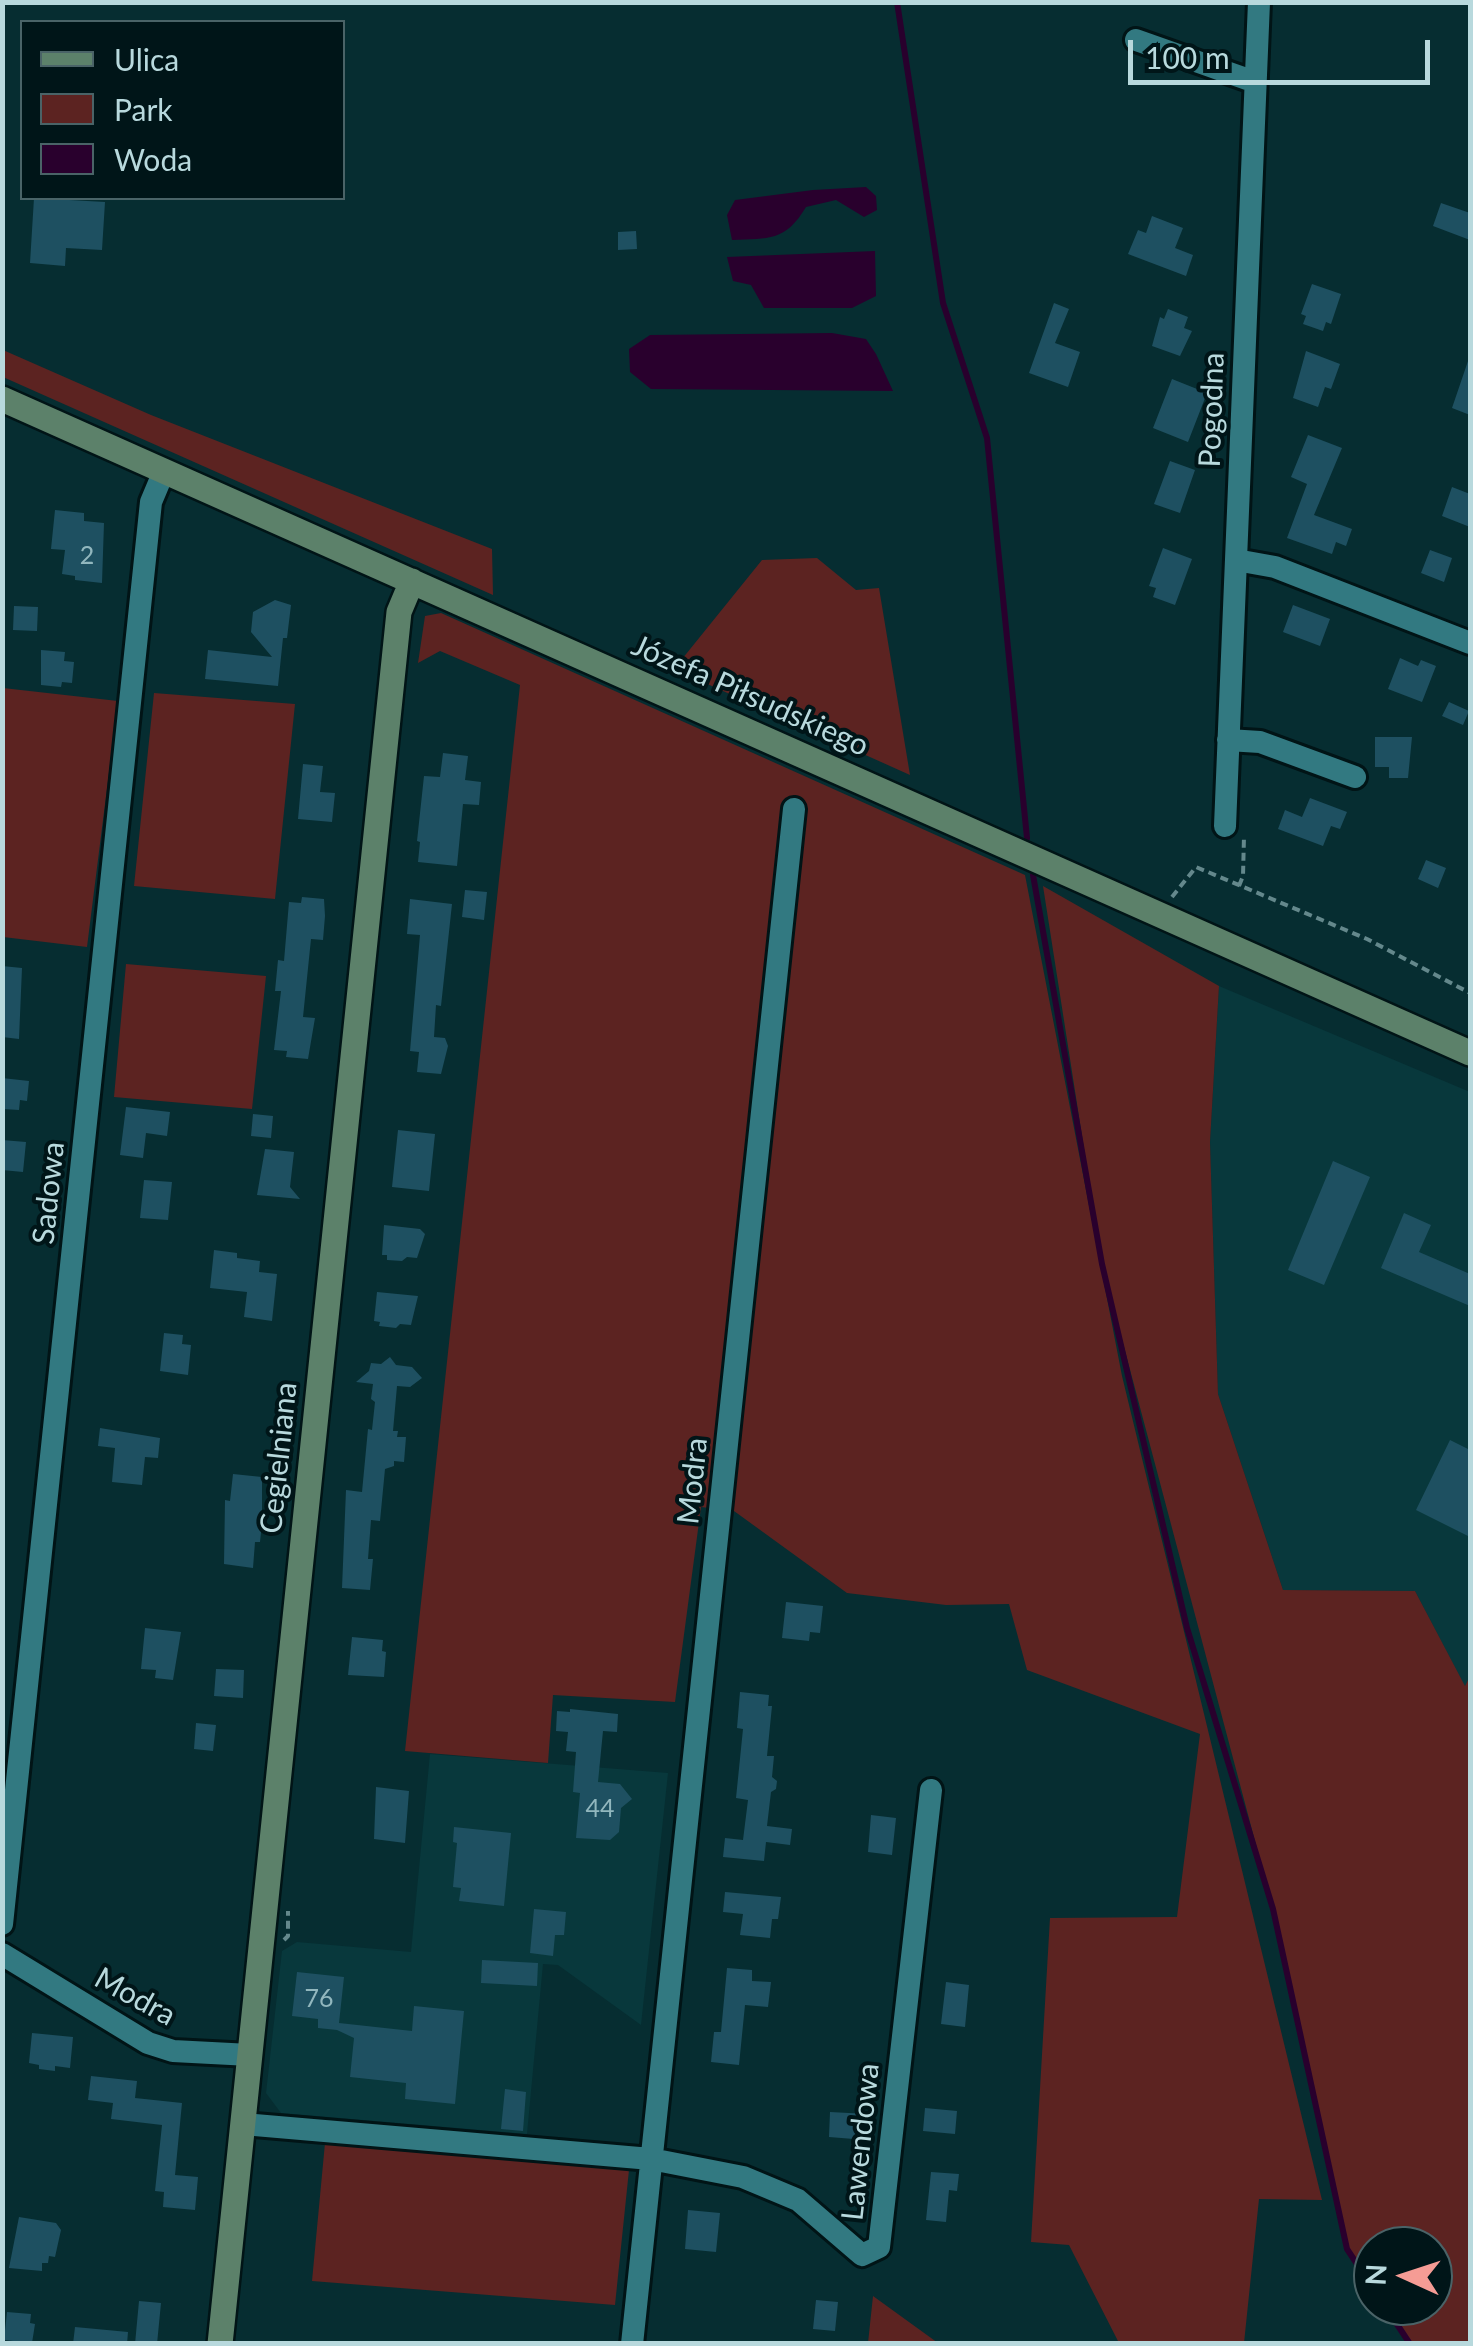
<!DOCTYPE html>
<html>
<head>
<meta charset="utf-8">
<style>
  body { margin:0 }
  #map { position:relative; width:1473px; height:2346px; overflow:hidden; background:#062d31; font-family:Lato,sans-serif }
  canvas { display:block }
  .frame { position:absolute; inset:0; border:5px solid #b8d9dd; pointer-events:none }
  .legend { position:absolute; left:20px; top:20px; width:325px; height:180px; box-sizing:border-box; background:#001518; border:2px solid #4a6367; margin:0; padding:12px 18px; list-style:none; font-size:30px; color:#b8d9dd }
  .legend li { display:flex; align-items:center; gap:20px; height:50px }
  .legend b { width:50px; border:2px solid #4a6367 }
  .north { position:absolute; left:1353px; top:2226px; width:100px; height:100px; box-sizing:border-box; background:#001518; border:2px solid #4a6367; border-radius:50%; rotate:273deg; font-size:28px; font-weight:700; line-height:40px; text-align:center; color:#b8d9dd }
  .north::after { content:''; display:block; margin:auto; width:35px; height:45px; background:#f59c95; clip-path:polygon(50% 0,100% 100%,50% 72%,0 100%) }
  .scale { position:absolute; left:1128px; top:40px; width:302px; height:45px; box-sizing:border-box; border:5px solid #b8d9dd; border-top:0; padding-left:12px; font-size:30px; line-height:35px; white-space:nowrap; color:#b8d9dd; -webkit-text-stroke:8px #001518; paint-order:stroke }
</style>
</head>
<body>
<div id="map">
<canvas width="1473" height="2346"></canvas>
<div class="frame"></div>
<ul class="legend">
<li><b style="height:12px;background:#5c816a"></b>Ulica</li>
<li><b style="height:28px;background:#5c2321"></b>Park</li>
<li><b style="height:28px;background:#29002d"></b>Woda</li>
</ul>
<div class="north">N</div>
<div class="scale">100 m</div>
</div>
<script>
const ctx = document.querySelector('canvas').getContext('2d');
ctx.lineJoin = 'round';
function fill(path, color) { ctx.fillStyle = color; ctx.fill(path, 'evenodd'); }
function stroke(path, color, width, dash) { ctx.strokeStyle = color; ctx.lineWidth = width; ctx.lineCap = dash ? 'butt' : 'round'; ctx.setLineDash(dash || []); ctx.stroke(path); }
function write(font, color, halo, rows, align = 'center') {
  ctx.font = font + ' Lato,sans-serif'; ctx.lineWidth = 8; ctx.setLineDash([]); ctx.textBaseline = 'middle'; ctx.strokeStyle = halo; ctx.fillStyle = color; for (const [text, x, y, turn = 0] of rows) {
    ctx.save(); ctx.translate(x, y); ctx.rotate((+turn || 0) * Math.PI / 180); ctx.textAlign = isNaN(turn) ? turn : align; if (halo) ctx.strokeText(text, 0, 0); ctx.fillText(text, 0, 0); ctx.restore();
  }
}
const built = new Path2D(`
  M1219,986L1470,1092V1676L1465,1687L1415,1591L1283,1590L1218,1394L1210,1142Z
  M430,1754L668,1773L641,2025L558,1965L543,1964L527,2134L281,2113L266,2093L282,1951L297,1942L411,1952Z`);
const green = new Path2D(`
  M3,350L151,415L492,549L493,595L3,377Z
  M817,558L856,590L879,588L910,775L674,669L762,560Z
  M441,613L1025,875L1122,1376L1322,2200L1259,2199L1244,2343H1119L1069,2245L1031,2242L1050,1918L1177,1917L1200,1734L1027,1670L1009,1604L946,1605L847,1593L734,1511L701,1507L675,1702L553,1695L548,1763L405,1751L520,685L440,651L418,663L425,616Z
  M3,688L118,701L87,947L3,937Z
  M154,693L295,704L275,899L134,886Z
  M1043,886L1219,986L1210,1142L1218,1394L1283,1590L1415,1591L1465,1686L1470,1676V2343H1410L1385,2306H1433V2246H1373V2288L1347,2249L1273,1909L1102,1264Z
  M126,964L266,976L252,1109L114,1097Z
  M325,2143L629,2170L615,2305L312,2281Z
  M873,2296L938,2343H868Z`);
const water = new Path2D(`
  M866,187L876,196L877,210L864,217L836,200L806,207C785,242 769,238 732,240L727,215L735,200L813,190Z
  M875,251L876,296L852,308H764L751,285L733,281L727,257Z
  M832,333L866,339L876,354L893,391L651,389L630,372L629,349L650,335Z`);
const stream = new Path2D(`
  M897,2L943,303L987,438L1027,838
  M1033,875L1102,1264L1187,1628L1273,1909L1347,2249L1373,2288
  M1385,2306L1410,2344`);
const building = new Path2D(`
  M34,198L105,202L102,250L66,248L65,266L30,263Z
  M1441,203L1470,213V240L1433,226Z
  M1152,216L1183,228L1175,248L1193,255L1186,276L1128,254L1138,230L1146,233Z
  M636,231L637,249L618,250V232Z
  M1312,284L1341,294L1331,324L1326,322L1323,331L1303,324L1306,316L1301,314Z
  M1054,303L1069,309L1055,343L1080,352L1068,387L1029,373Z
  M1168,309L1188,317L1184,328L1192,331L1180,356L1152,346L1160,317L1164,319Z
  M1306,351L1340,364L1331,389L1325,387L1318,407L1293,398Z
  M1468,361L1470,362V415L1452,408Z
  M1172,379L1207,393L1188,442L1153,428Z
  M1308,435L1342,448L1314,515L1352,529L1346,546L1336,542L1332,554L1287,538L1307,484L1291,477Z
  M1170,461L1195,470L1180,513L1154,504Z
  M1452,487L1470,494V527L1442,516Z
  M55,510L84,513V521L104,523L102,583L75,580V576L62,574L65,550L51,549Z
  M1163,548L1192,559L1175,605L1153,597L1156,588L1149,586Z
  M1430,550L1452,558L1444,582L1421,573Z
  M275,600L291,605L287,638H283L278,686L205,679L208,650L272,657L251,632L253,612Z
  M1293,605L1330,619L1320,646L1283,632Z
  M14,606L38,607L37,631L13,630Z
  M41,650L65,652L64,661L74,662L72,683L62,682L61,687L41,685Z
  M1400,658L1418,666L1421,660L1436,666L1422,702L1388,689Z
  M1449,702L1469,711L1463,725L1442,716Z
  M1375,737H1412L1408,778H1389V767H1375Z
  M443,753L468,756L465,780L481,782L479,805L463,804L457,866L418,862L420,842L417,841L424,776L440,777Z
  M303,764L323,766L320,792L335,793L332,822L298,819Z
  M1310,798L1347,812L1340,829L1331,826L1323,846L1278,829L1285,810L1302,817Z
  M1426,860L1446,868L1438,888L1418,879Z
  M465,890L487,892L484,920L462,917Z
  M302,897L324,899L325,916L323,940L311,939L303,1017L315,1018L308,1059L286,1057L287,1051L274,1050L281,991H275L278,960L284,961L289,902L301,903Z
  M410,899L452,904L441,1006L436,1005L434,1037L445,1038L448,1046L441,1074L417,1072L419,1052L410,1051L420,935L407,934Z
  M2,966L22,968L19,1039L2,1037Z
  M2,1078L29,1081L27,1101L20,1100L19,1110L3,1109Z
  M126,1107L170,1112L167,1136L146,1133L143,1158L120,1155Z
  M253,1114L273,1116L271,1138L251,1136Z
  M398,1130L435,1134L429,1191L392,1187Z
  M2,1140L26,1142L23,1172L2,1170Z
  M265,1149L294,1152L290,1187L300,1199L257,1195Z
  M1333,1161L1370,1177L1324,1285L1288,1270Z
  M144,1180L172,1182L168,1220L140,1218Z
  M1404,1213L1431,1225L1419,1252L1470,1274V1306L1381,1268Z
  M384,1225L420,1229L425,1234L417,1258L407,1257L402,1261L387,1260V1255H382Z
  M214,1250L237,1253V1258L260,1261L259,1272L277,1274L272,1321L244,1317L247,1292L210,1288Z
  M377,1292L418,1296L411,1325L400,1324L396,1328L379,1326L380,1322L374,1321Z
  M164,1333L183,1335L182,1344L191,1345L188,1375L160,1371Z
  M390,1357L396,1365L412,1367L422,1378L410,1387L397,1386L393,1431H398L397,1437H406L404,1462L394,1461V1466L385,1469L380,1521L371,1520L368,1559H373L370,1590L342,1588L346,1490L362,1492L368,1429L372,1430L375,1402L371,1399L373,1384L356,1382L369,1371L371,1363L381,1364Z
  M100,1428L160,1438L158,1458L145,1457L142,1485L112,1482L115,1448L98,1446Z
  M1450,1440L1470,1450V1537L1416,1510Z
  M233,1474L262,1477V1523L260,1542H255L253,1568L224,1564L225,1500L230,1501Z
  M786,1602L823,1606L820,1633L810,1632L809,1641L782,1638Z
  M145,1628L181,1632L173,1680L155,1678L156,1670L141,1669Z
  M352,1637L383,1640L382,1651L386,1652L384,1677L348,1675Z
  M216,1669L244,1670L243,1698L214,1696Z
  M740,1692L769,1695L768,1706H772L767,1756H774L772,1777L777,1781L776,1789L771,1792L767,1826L792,1829L790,1845L766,1842L764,1861L723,1857L725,1838L743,1840L748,1800L736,1798L743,1729L737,1728Z
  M570,1709L618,1714L617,1732L603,1731L598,1782L620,1784L632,1799L621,1808L619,1832L610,1840L576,1838L580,1793L573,1792L576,1752L566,1751L568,1732L556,1731L557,1711L570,1712Z
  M196,1723L216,1725L213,1751L194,1749Z
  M376,1787L409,1791L405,1843L374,1839Z
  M871,1815L896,1818L892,1855L868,1852Z
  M454,1827L511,1833L504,1906L459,1901L461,1888L453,1887L457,1843L453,1842Z
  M725,1892L781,1897L778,1919H772L770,1938L740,1935L743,1914L723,1912Z
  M534,1909L566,1912L564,1935H555L553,1956L530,1953Z
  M482,1960L538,1963L537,1986L481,1983Z
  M727,1968L752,1970V1981L771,1982L768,2007L745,2005L739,2065L711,2062L714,2032H721Z
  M297,1972L344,1977L339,2023L412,2031L414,2006L464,2011L455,2104L405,2099L406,2083L350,2077L354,2038L337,2030L318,2028V2019L292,2016Z
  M946,1982L969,1985L965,2027L941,2024Z
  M32,2033L73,2037L70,2068L55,2066V2071L39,2069V2065L29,2063Z
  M91,2076L137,2081L135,2098L182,2103L175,2175L198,2177L195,2210L163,2207L164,2192L155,2191L162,2125L111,2119L113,2103L88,2100Z
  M505,2089L526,2092L523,2131L501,2129Z
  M925,2108L957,2111L955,2134L923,2131Z
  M830,2112L868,2114L866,2140L829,2137Z
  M931,2172L959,2174L957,2191L949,2190L946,2222L926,2220Z
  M688,2210L720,2213L716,2252L685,2249Z
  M19,2217L56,2223L61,2230L55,2257L49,2256L48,2263H42V2271L9,2268Z
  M816,2300L838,2302L835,2331L813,2329Z
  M139,2301L161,2303L157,2344H135Z
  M7,2312L31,2314L30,2323L35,2324L32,2343L4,2340Z
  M75,2327L128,2332L127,2344H73Z`);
const path = new Path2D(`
  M1239,886L1243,876L1244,836
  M1172,897L1196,867L1367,939L1470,993
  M284,1940L288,1936V1911`);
const street = new Path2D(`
  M1136,40L1255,82
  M1236,560L1275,567L1470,643
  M1228,740L1260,742L1355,777
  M1225,826L1259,2
  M2,1924L151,502L164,471
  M2,1954L148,2043L173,2051L250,2055
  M243,2124L651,2159L743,2177L798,2200L862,2255L879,2247L931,1790
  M632,2344L794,809`);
const secondary = new Path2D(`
  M2,399L1470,1053
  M220,2344L399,612L412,581`);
const numberNames = [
  ["2",87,556],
  ["44",600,1809],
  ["76",319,1999]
];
const streetNames = [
  ["Pogodna",1212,410,-88],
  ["Józefa Piłsudskiego",750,696,24],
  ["Sadowa",49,1193,-84],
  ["Cegielniana",279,1458,-84],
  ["Modra",693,1481,-84],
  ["Modra",135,1997,29],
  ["Lawendowa",861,2142,-84]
];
fill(built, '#08383c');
fill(green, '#5c2321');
fill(water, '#29002d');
stroke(stream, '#29002d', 6);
fill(building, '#1e5061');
stroke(street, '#011416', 28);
stroke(secondary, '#011416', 30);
stroke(path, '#64888c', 4, [8, 5]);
stroke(street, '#327981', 22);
stroke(secondary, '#5c816a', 25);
write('25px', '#92b7be', null, numberNames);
write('30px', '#b8d9dd', '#001518', streetNames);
</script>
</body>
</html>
